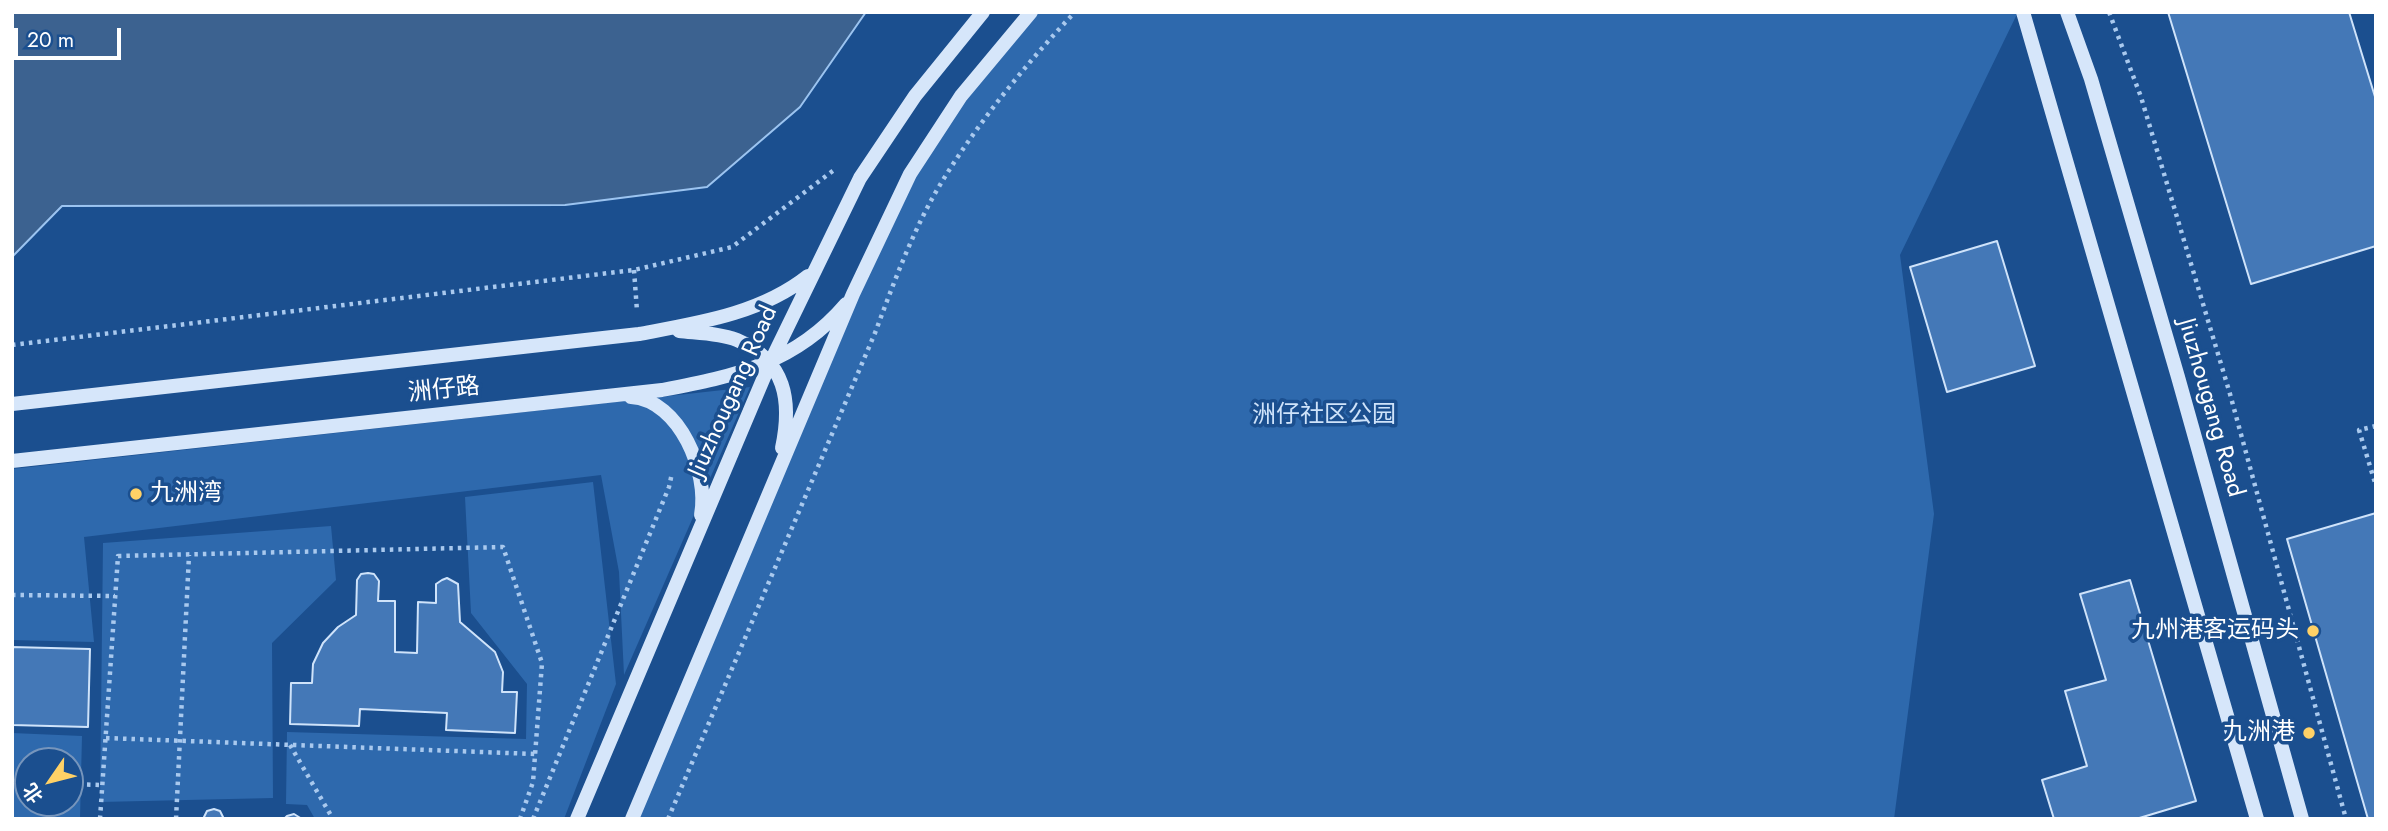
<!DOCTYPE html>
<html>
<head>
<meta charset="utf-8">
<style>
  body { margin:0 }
  #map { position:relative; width:2388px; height:831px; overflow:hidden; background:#1b4f8f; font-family:Jost,"Noto Sans SC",sans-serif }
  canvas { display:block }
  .frame { position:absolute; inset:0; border:14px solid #fff; pointer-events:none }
  .north { position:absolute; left:14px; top:747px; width:70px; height:70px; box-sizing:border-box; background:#1b4f8f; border:2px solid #7695bc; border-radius:50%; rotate:235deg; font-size:19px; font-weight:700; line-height:28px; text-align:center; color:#fff }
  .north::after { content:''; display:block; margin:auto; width:24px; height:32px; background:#ffd166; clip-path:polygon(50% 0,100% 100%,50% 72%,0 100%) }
  .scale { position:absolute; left:14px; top:28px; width:107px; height:32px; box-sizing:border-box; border:4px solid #fff; border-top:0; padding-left:9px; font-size:21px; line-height:24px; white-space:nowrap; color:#fff; -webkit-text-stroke:5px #1b4f8f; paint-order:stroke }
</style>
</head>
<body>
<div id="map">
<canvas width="2388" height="831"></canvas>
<div class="frame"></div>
<div class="north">北</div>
<div class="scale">20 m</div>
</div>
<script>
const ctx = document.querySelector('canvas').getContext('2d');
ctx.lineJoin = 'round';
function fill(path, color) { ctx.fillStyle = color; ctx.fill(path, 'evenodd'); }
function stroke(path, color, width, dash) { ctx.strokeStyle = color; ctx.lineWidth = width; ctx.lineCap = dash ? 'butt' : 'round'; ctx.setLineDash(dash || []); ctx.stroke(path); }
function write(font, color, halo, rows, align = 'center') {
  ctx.font = font + ' Jost,"Noto Sans SC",sans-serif'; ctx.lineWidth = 7; ctx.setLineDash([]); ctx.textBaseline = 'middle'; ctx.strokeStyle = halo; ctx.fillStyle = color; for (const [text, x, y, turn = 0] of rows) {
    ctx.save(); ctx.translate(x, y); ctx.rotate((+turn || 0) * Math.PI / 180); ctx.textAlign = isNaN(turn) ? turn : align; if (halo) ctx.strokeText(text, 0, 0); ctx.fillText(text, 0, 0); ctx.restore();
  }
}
const green = new Path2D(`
  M1033,12H2018L1900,255L1934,514L1894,819H631L911,174Z
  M750,387L624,675L619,572L601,475L84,537L94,642L12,640V469Z
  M593,482L616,684L564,819H315L307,805L286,804L287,732L526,739L527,684L471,613L465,497Z
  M331,526L336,580L272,643L273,798L100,802L103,543Z
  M12,733L82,736L80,819H12ZM70,761V803H28V761Z`);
const water = new Path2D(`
  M12,12H866L800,107L707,187L565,205L62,206L12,257Z`);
const building = new Path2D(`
  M2168,12H2349L2376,100V246L2251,284Z
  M1997,241L2035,366L1947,392L1910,267Z
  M2376,513V819H2368L2287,539Z
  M368,573L374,574L379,581L378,601H395V652L417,653L418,602L436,603V584L442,580L447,578L458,584L460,622L495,652L503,672L502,692H517L515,733L446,730L447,713L360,709L359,726L290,724L291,683H312L313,664L323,643L338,627L356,615L357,580L361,574Z
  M2130,580L2196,801L2136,819H2054L2042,780L2087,766L2065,691L2106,680L2080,594Z
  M12,647L90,649L88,727L12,725Z
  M214,809L220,811L224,819H203L207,811Z
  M294,814L302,819H284L287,816Z`);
const path = new Path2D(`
  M2109,12L2141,97L2230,394L2346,819
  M634,270L637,311
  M12,345L634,270L732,247L834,170
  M2376,426L2359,430L2376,486
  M12,595L115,596
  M106,738L535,754
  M290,745L333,819
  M12,781L28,782
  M70,784L102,785
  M100,819L118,556L503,547L542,663L533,782L520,819
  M176,819L189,555
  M533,819L669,487L672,473
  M668,819L875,333C893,285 911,235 937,190C974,127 1025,65 1075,12`);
const secondary = new Path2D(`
  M2023,12L2257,819
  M2067,12L2091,79L2178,377L2302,819
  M679,331C697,333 720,333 737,340C786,361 792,401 782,448
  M631,397C680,400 709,473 701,515
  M12,404L639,334C698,323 760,314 808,276
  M12,461L662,390C735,376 795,364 846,304
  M577,819L770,363L860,178L915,96L983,12
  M632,819L853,294L910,174L961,96L1031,12`);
const markers = [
  [136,494,7,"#ffd166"],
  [2313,631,7,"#ffd166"],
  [2309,733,7,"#ffd166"]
];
const streetNames = [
  ["洲仔路",444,391,-6],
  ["Jiuzhougang Road",734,392,-66],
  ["Jiuzhougang Road",2210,408,74]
];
const parkNames = [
  ["洲仔社区公园",1324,416]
];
const poiNames = [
  ["九洲湾",150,494,"left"],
  ["九州港客运码头",2299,631],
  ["九洲港",2295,733]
];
fill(green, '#2e69ad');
fill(water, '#3c6290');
stroke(water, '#9cc4f0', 2);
fill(building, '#4478b7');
stroke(building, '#cfe3fa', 2);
stroke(path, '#a9c9ee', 4.5, [3.5, 5]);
stroke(secondary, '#d6e6fa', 14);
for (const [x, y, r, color] of markers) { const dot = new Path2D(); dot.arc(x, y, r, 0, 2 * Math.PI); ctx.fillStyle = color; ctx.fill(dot); stroke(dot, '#1b4f8f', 2.5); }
write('24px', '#fff', '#1b4f8f', streetNames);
write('24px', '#cfe3fa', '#1b4f8f', parkNames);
write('24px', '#fff', '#1b4f8f', poiNames, 'right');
</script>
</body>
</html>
